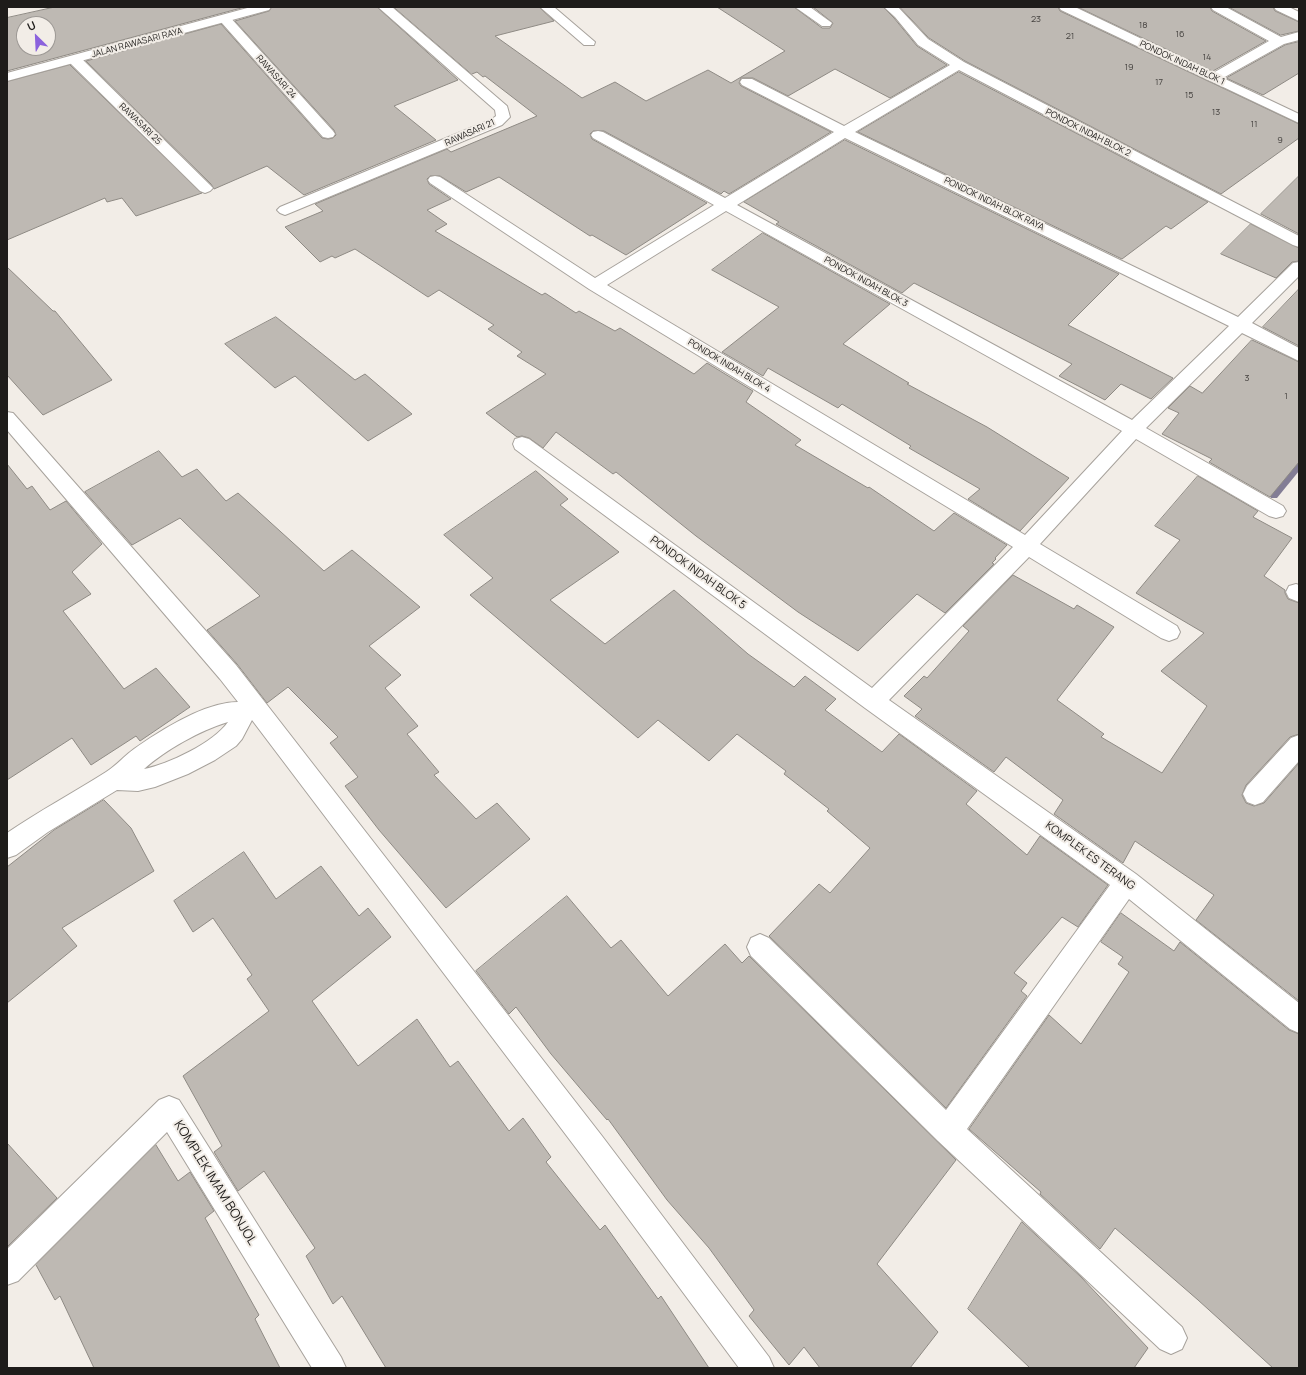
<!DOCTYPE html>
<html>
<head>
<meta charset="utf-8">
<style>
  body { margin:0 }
  #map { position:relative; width:1306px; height:1375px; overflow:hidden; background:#f2ede7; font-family:Manrope,sans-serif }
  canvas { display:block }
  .frame { position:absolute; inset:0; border:8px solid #1e1c1a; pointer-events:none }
  .north { position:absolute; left:16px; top:16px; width:40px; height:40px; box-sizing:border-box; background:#f2ede7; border:1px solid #9d9995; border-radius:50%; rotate:336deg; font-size:11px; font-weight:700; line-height:16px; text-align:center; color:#1e1c1a }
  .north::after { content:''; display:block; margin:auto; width:14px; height:18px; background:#8b62dd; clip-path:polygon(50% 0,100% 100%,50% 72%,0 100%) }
</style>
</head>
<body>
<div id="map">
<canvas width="1306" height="1375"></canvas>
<div class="frame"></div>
<div class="north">U</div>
</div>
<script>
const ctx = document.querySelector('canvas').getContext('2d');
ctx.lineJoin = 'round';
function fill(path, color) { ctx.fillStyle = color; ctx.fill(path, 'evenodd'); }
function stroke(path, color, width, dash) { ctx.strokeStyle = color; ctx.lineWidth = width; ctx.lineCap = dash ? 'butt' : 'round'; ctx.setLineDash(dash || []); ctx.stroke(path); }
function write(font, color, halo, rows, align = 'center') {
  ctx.font = font + ' Manrope,sans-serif'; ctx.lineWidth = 4; ctx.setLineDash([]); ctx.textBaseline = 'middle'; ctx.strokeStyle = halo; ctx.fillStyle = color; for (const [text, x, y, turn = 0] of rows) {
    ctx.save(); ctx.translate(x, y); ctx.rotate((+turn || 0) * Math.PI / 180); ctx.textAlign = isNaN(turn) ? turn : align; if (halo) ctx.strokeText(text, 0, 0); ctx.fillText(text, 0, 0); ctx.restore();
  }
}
const stream = new Path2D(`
  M1299,462V471L1277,498H1271L1269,495L1271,492L1296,463Z`);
const building = new Path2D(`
  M55,7H245L7,71V18ZM24,24H48V48H24Z
  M272,7H377L458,80L394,106L436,140L304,195L267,166L214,189L211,184L86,61L221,24L322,138L328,139L333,138L336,135L334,130L235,21L269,11Z
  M394,7H539L554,21L495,36L582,98L615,82L646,101L708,70L731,83L785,51L717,7H794L822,28H830L833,23L813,7H883L894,18L917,46L947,65L890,98L835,69L788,96L753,78H741L739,83L741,86L831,132L729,194L724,191L721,194L604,131H593L590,134L592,139L707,203L626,255L592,235L590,236L499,177L466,192L440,176H430L427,179L429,184L451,199L427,210L447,224L435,231L542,295L545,293L576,313L579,311L615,331L620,328L694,374L707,363L753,391L746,402L801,440L795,445L868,488L869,487L934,531L954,513L1007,545L995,558L996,559L992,563L994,564L945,613L917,594L858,651L798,612L696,536L616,472L613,474L556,432L543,448L529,438L522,436L517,437L486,413L546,374L517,356L522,352L488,329L494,325L439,290L428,297L355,249L335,258L332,256L320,262L285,227L323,211L315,204L447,149L451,152L537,116L485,76L483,77L477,72L472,74Z
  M900,7H1058L1060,11L1299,124V138L1221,194L965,61L929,38Z
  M1078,7H1210L1212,11L1266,41L1213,71Z
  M1229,7H1273L1275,11L1299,22V31L1281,35Z
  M1299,42V73L1263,95L1226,78L1285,45Z
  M70,65L202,193L136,216L122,198L107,202L105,198L7,240V82Z
  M959,72L1208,202L1171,229L1166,226L1122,259L858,132Z
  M845,140L1119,274L1068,325L1173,378L1151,399L1121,384L1105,400L1059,376L1072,364L914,283L902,293L776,224L779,222L744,202Z
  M1299,176V234L1261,214Z
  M1251,224L1299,248V261L1292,262L1276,278L1221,254Z
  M763,233L890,304L843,344L909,383L907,384L987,427L1069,478L1020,531L968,499L980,489L909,448L911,446L842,404L838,408L768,368L763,376L722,352L779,307L712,270Z
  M7,267L53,311H55L112,380L43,415L7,375Z
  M1299,289V346L1263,327Z
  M276,317L355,380L365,374L412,414L368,441L295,376L275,388L225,344Z
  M1252,340L1299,362V462L1270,497L1209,462L1212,459L1162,434L1179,413L1168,408L1190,386L1202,393Z
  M159,451L182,477L197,469L226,501L238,493L324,571L352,550L420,607L369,646L401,675L385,688L418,726L407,734L439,772L434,775L476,819L497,803L530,839L446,908L379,830L345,786L358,777L330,743L338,737L288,687L267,703L237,664L207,630L260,596L180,518L132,545L85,492Z
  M7,464L27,489L32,486L50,510L66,501L102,544L72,572L91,594L63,611L124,689L156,668L190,707L140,741L136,736L91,765L72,738L7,780Z
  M536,471L568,499L560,505L619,552L550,600L605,644L674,590L748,654L794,687L805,676L836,699L825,710L882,752L899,734L977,791L966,804L1027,855L1040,836L1108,885L1078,927L1062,917L1014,973L1027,983L1021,991L1027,996L946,1108L769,936L819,884L830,893L870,848L827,811L829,809L784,774L786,771L737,734L709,761L658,720L638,738L470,595L493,578L444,535Z
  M1198,476L1258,511L1253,517L1292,538L1264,576L1285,590V593L1288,599L1299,603V734L1290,737L1246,785L1242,795L1246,803L1254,806L1264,803L1299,763V1001L1196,920L1214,895L1135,841L1123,863L1054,814L1063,800L1006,757L994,772L915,716L922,709L904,696L924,676L927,678L969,631L963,626L1013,575L1074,609L1077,605L1114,627L1057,700L1104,734L1101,737L1162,773L1207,706L1161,671L1204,633L1136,593L1180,540L1155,526Z
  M104,800L131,828L154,871L62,928L77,946L7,1003V867L54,830Z
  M244,852L276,899L321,866L359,916L368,908L391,937L312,1001L358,1066L417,1019L450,1067L458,1061L509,1131L523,1118L551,1157L546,1162L600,1230L605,1225L658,1299L661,1296L709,1368H386L342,1296L333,1304L306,1256L315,1248L264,1171L238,1191L214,1152L222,1146L183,1076L269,1011L247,979L252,975L213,918L193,932L174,901Z
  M567,896L611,948L621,940L668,996L725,944L742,963L749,956L956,1160L877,1264L938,1332L910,1368H820L804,1347L789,1365L749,1316L754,1310L709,1248L667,1200L608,1119L607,1120L551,1054L516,1007L509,1014L476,971Z
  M1121,913L1174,951L1180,942L1289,1030L1299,1034V1368H1273L1198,1300L1115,1228L1100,1249L1040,1194L1041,1192L969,1129L1049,1015L1081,1044L1129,972L1118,964L1123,957L1101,942Z
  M7,1143L57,1198L7,1247Z
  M156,1145L178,1181L190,1172L214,1211L205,1218L259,1315L255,1319L280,1368H94L60,1296L55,1300L36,1265Z
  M1022,1222L1081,1277L1148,1348L1134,1368H1030L968,1309Z`);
const minor = new Path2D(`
  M378,7H392L507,106L510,117L502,125L290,213L285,215L280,213L277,210L280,207L492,119L496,116L495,110Z
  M540,7H554L595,42L594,45H584Z
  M795,7H810L832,23L830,26H822Z
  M884,7H898L928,39L964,62L1299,236V247L1293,245L959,70L855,132L1238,317L1293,263L1299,262V276L1252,323L1299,348V361L1242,333L1146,428L1283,506L1286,511L1283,516L1276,518L1269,516L1136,439L1040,544L1177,626L1180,632L1177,638L1169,641L1161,638L1029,557L889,700L1136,874L1299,1003V1033L1290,1029L1129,899L967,1129L1182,1327L1187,1338L1182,1349L1171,1354L1160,1349L938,1141L751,956L747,947L751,938L760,934L769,938L946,1110L1110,885L865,708L515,449L513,444L515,439L522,437L529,439L872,688L1013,547L589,289L430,183L428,180L430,177L435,176L440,177L595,278L714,205L593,138L591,135L593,132L598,131L603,132L725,198L834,132L742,85L740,82L742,79H752L844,126L950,65L918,45L895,17ZM845,138L1229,326L1132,420L737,205ZM726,211L1122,431L1025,535L607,285Z
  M1059,7H1075L1213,73L1269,41L1213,10L1211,7H1226L1281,37L1299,32V40L1284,44L1223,78L1299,114V123L1061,10Z
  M1274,7H1289L1299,12V21L1276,10Z
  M225,15L229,16L333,131L335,134L333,137L328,138L323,137L221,22L219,19L221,16Z
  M75,56L80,57L210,185L213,188L210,191L205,193L200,191L70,63L68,60L70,57Z
  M7,412L13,413L236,665L602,1136L769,1357L774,1368H739L582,1156L252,720L242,739L236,746L215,760L188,774L155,787L138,791L117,790L48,832L16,855L7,858V833C39,811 73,793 106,772C116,766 124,756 134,749C161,730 205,702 238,702L220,679L7,430ZM228,722C213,743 169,764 144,769C167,749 199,731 228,722Z
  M1296,584L1299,585V602L1289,598L1286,592L1289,586Z
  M1299,735V761L1263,802L1255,805L1247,802L1243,794L1247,786L1291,738Z
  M169,1096L179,1100L341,1357L346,1368H312L167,1132L18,1281L7,1285V1249L159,1100Z`);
const tertiary = new Path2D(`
  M251,7H271L269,10L7,81V73Z`);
const numberNames = [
  ["23",1036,19],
  ["18",1143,25],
  ["16",1180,34],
  ["21",1070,36],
  ["14",1207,57],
  ["19",1129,67],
  ["17",1159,82],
  ["15",1189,95],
  ["13",1216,112],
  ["11",1254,124],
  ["9",1280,140],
  ["3",1247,378],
  ["1",1286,396]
];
const farStreetnames = [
  ["JALAN RAWASARI RAYA",137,43,-15],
  ["PONDOK INDAH BLOK 1",1182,63,25],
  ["RAWASARI 24",276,77,48],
  ["RAWASARI 25",140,124,44],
  ["RAWASARI 21",470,133,-24],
  ["PONDOK INDAH BLOK 2",1088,133,27],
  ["PONDOK INDAH BLOK RAYA",994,204,26],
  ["PONDOK INDAH BLOK 3",866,282,29],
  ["PONDOK INDAH BLOK 4",729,366,31]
];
const streetNames = [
  ["PONDOK INDAH BLOK 5",698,573,36],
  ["KOMPLEK ES TERANG",1090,856,36]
];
const nearStreetnames = [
  ["KOMPLEK IMAM BONJOL",215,1183,58]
];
fill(stream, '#837d95');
fill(building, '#beb9b3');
stroke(building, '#8e8a84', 1);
stroke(minor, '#a7a29c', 2);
stroke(tertiary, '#a7a29c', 2);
fill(minor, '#fff');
fill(tertiary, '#fff');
write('9px', '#464340', null, numberNames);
write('9px', '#1e1c1a', '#f2ede7', farStreetnames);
write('11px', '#1e1c1a', '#f2ede7', streetNames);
write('13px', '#1e1c1a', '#f2ede7', nearStreetnames);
</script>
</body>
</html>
